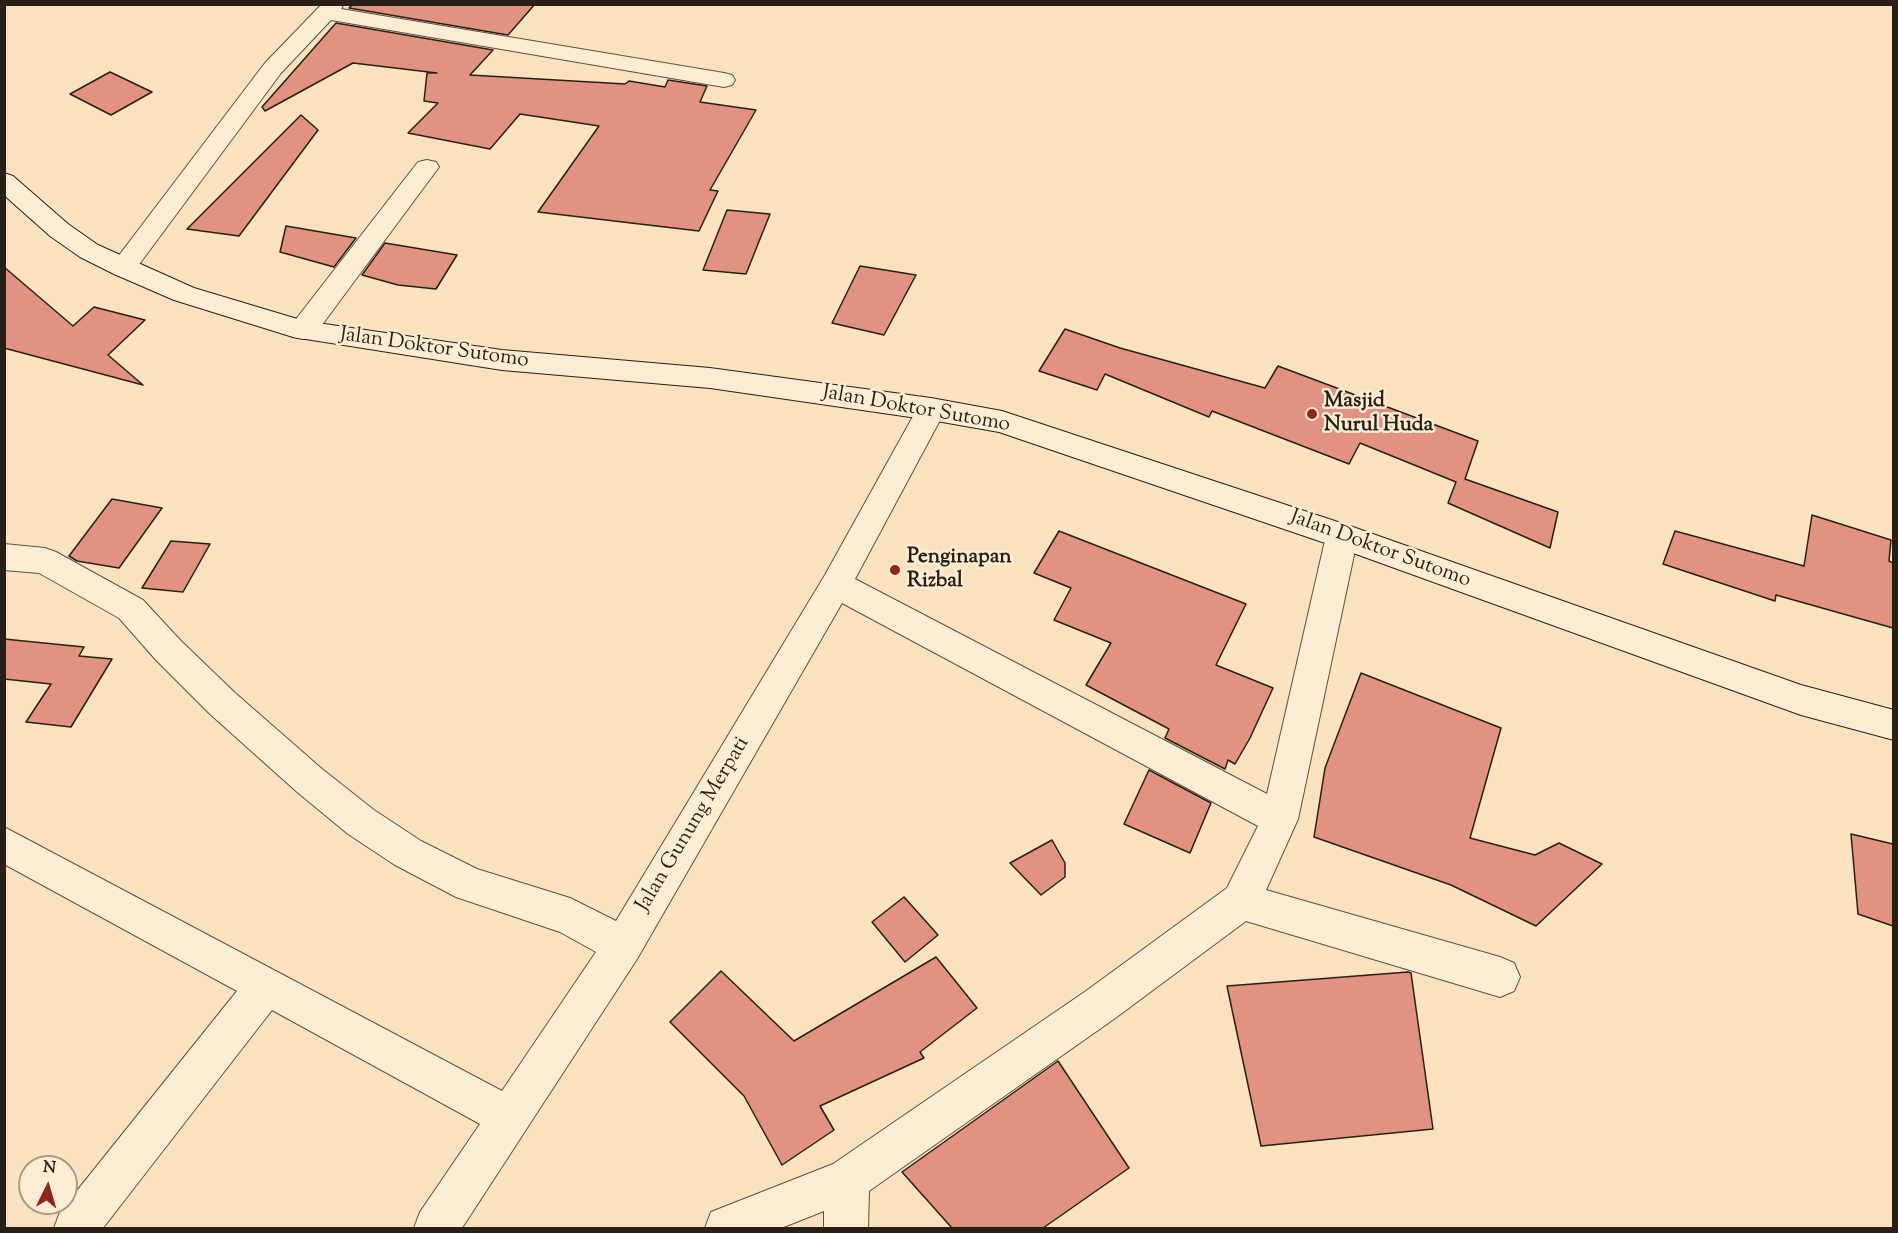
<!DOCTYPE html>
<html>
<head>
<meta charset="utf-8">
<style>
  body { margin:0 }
  #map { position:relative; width:1898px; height:1233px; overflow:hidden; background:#f9e2bd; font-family:"Sorts Mill Goudy",serif }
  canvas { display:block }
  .frame { position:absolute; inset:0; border:6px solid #281f16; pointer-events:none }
  .north { position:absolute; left:18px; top:1155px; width:60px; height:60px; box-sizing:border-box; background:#fbecd4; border:2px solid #a79a88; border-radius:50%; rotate:5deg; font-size:16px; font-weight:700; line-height:24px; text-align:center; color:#281f16 }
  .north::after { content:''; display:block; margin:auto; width:21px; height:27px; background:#8f2418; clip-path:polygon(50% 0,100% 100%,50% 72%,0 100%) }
</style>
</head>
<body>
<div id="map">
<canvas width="1898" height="1233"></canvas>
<div class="frame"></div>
<div class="north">N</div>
</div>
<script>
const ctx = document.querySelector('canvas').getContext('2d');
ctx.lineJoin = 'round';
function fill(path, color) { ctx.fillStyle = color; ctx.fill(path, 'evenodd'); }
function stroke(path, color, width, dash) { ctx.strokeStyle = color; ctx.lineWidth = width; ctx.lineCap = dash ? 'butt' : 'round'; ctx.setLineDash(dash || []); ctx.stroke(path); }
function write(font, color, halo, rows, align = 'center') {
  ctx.font = font + ' "Sorts Mill Goudy",serif'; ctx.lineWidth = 5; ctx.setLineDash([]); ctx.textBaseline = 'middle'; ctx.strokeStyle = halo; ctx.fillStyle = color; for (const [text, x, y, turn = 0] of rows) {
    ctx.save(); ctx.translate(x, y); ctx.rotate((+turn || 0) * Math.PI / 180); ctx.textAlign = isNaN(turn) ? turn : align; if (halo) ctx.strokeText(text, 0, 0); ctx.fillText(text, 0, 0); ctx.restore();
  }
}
const building = new Path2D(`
  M353,4H535L508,35L349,8Z
  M336,23L493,50L470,75L625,84L629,81L665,87L668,80L707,86L700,102L756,110L710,190L718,191L699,231L538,212L599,126L520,114L490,149L408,133L438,103L424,101L427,73H437L353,63L265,111L262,107Z
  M110,72L152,92L111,115L70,94Z
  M301,115L318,130L239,236L187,229Z
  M727,210L770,214L746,274L703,270Z
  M286,226L356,238L334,267L280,252Z
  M385,243L457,255L436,289L398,285L362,275Z
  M860,266L916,275L884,335L832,323Z
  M4,267L73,326L94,307L145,320L108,355L143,385L4,348Z
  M1065,329L1120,348L1265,388L1278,366L1478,441L1465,479L1558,512L1550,548L1448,503L1456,482L1360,443L1349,464L1212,411L1209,417L1105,374L1097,390L1039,371Z
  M112,499L162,508L119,568L77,561L69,556Z
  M1812,515L1891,540L1889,561L1893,563V628L1776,595L1775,601L1663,564L1675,531L1804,566Z
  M1059,531L1246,604L1216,665L1273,688L1250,738L1235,764L1228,760L1225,769L1165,738L1169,729L1086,685L1111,643L1054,620L1071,588L1034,573Z
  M171,541L210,544L183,592L142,588Z
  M4,639L84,647L79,656L112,659L71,727L26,722L51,684L4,679Z
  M1361,673L1501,728L1470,838L1535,855L1559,843L1602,864L1536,926L1451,885L1314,837L1325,768Z
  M1149,770L1211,803L1190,853L1124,824Z
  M1851,834L1893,844V926L1858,914Z
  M1052,840L1065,863V877L1041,895L1010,863Z
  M904,897L938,935L905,962L872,922Z
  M936,957L977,1008L920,1052L924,1058L820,1106L834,1130L782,1165L744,1096L670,1022L721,971L794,1041Z
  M1408,972L1411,973L1433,1129L1261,1146L1227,986Z
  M1058,1061L1129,1168L1043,1228H952L902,1172Z`);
const street = new Path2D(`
  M322,4H344L341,9L724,73L732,75L735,80L732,85L724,87L331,20L281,73L132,274L123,277L114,274L110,268L114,262L265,63Z
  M427,160L436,162L439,167L313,337L303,339L293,337L289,330L293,323L418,162Z
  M931,398L941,402L946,409L855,579L1267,794L1326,536L1331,527L1342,524L1353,527L1358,536L1298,819L1266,890L1500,957L1514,963L1520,977L1514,991L1500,997L1246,921L1114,1019L869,1191L868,1228H824V1211L781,1228H705L711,1212L833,1164L1086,991L1227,888L1258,826L842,603L637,959L462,1228H414L420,1212L480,1124L272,1010L103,1228H54L60,1212L237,991L4,864V827L502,1091L596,952L560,932L456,897L395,865L348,834L296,791L210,714L156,660L119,618L39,573L4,570V544L45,548L56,552L143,600L180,640L234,692L322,769L374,810L421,841L477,869L570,898L616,921L825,575L921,402Z`);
const secondary = new Path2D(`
  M4,173L13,176L68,224L98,245L194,288L304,321L502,350L710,368L931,398L1002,411L1353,527L1801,685L1894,710V740L1801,715L1331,545L999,432L931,420L710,388L502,370L293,337L174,300L114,274L80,257L50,236L4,195Z`);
const markers = [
  [1312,414,6,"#8f2418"],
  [895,570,6,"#8f2418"]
];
const streetNames = [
  ["Jalan Doktor Sutomo",434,349,8],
  ["Jalan Doktor Sutomo",916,410,10],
  ["Jalan Doktor Sutomo",1380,550,20],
  ["Jalan Gunung Merpati",694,825,-59]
];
const poiNames = [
  ["Masjid",1324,402],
  ["Nurul Huda",1324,426],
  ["Penginapan",907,558],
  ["Rizbal",907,582]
];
fill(building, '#e19280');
stroke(building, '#281f16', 1.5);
stroke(street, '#5c5040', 2);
stroke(secondary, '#281f16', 2);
fill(street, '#fbecd4');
fill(secondary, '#fbecd4');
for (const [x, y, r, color] of markers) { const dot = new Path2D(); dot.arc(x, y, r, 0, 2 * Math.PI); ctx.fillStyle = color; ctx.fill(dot); stroke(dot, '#fbecd4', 2); }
write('21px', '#281f16', '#fbecd4', streetNames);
write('bold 21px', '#281f16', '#fbecd4', poiNames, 'left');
</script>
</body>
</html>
